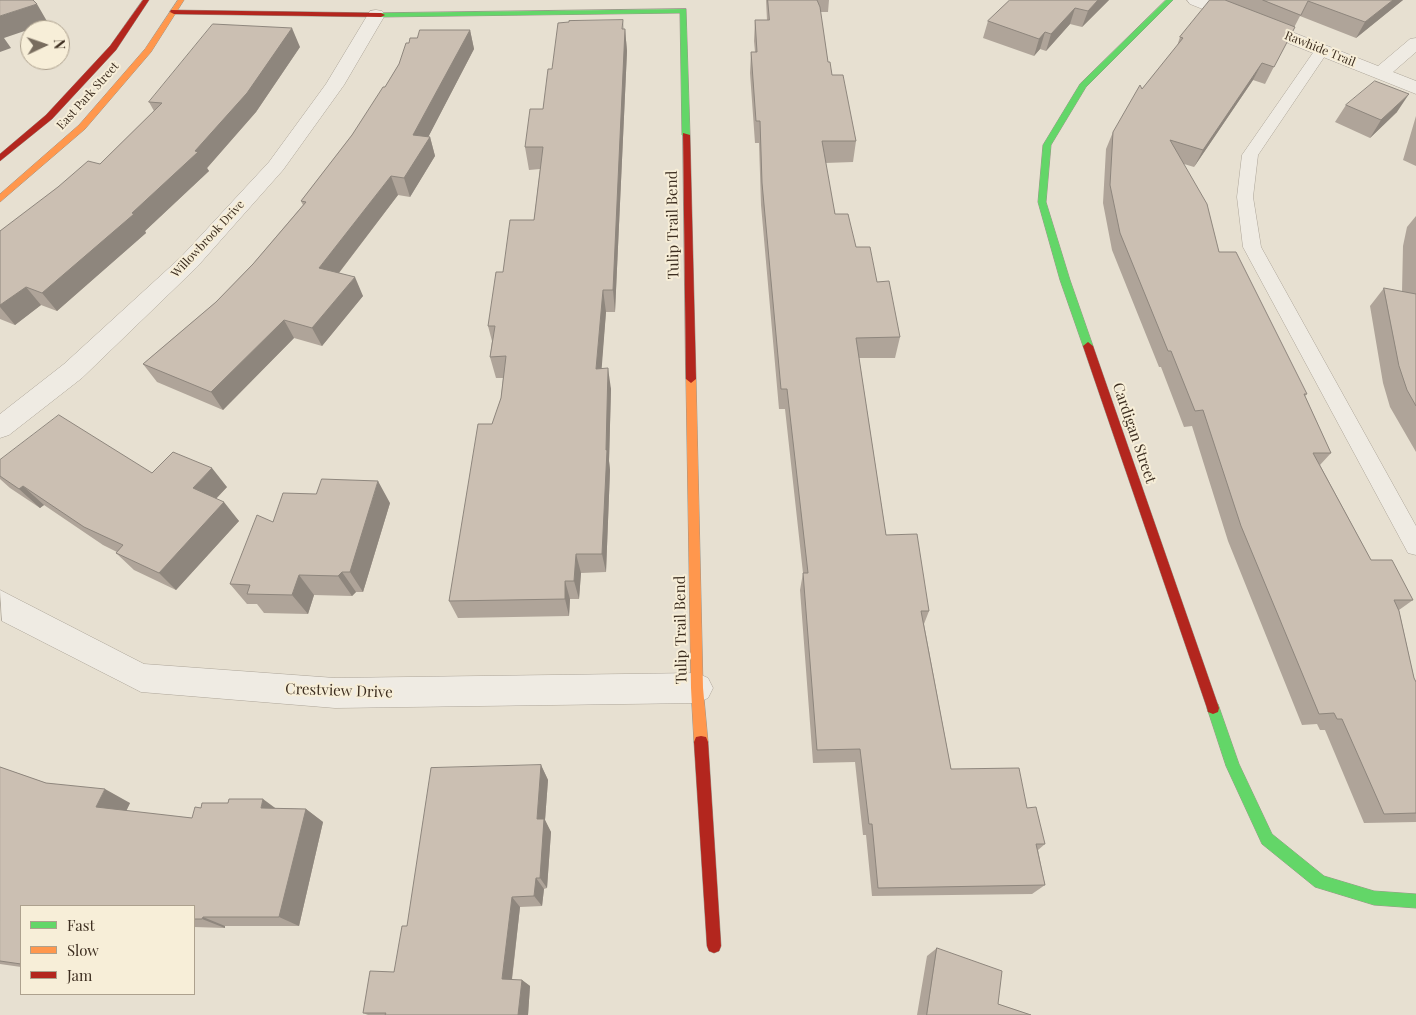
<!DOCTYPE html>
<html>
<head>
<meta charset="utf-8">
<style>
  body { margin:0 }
  #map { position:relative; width:1416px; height:1015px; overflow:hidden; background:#e7e0d1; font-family:"Playfair Display",serif }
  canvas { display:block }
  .legend { position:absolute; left:20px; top:905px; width:175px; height:90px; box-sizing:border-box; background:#f7eed8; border:1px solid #ada18e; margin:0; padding:6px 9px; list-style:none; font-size:15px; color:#3d2e20 }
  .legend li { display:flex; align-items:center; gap:10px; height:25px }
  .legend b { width:25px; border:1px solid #ada18e }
  .north { position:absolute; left:20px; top:20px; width:50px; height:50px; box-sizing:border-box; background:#f7eed8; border:1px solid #ada18e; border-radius:50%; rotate:87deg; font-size:14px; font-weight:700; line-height:20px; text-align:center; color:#3d2e20 }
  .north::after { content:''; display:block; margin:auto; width:18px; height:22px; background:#786c5e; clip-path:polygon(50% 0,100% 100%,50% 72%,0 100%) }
</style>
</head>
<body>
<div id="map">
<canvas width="1416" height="1015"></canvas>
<ul class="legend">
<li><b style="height:6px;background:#63d668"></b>Fast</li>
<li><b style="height:6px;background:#ff974d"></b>Slow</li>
<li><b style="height:6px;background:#b3261e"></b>Jam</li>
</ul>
<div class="north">N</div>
</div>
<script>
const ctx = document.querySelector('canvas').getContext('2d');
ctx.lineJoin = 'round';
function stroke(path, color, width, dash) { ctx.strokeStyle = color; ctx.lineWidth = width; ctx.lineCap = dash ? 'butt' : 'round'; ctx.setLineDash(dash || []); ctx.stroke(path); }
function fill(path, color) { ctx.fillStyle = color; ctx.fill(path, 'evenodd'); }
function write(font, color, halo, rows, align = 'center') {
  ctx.font = font + ' "Playfair Display",serif'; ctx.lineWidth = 4; ctx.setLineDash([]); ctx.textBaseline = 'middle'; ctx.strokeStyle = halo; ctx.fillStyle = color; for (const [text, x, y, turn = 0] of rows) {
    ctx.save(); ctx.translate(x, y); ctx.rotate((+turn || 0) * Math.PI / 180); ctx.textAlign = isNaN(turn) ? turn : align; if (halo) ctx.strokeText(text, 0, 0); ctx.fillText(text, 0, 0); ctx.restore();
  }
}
const lane = new Path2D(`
  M1322,46L1329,50L1258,155L1253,197L1261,247L1416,526V555L1408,553L1243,247L1237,197L1242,155L1317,47Z`);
const street = new Path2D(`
  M1187,0H1211L1378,66L1410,39L1416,38V52L1393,72L1416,81V94L1190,4Z
  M376,10L382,11L385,15L344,85L283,170L197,267L82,378L9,435L0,438V414L64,364L181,257L269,162L326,84L370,11Z
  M0,590L144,664L335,678L697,673L708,678L713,688L708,698L697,703L335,708L141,692L2,621Z`);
const fast = new Path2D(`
  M1166,0H1173L1086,87L1051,145L1046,202L1070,280L1093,346L1088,350L1083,346L1060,280L1038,202L1043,145L1080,84Z
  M686,9L690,135L686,137L682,135L680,13L381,17L377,15L381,13Z
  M1213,702L1218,704L1239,764L1272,834L1324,876L1374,891L1416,894V908L1374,905L1315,887L1262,844L1226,766L1207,708L1208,704Z`);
const slow = new Path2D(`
  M178,0H184L151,52L85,129L0,202V194L79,125L145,49Z
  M691,375L696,379L703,688L708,742L706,747L701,748L696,747L694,742L691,688L686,379Z`);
const jam = new Path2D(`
  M143,0H149L116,50L52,119L0,161V154L46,115L110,46Z
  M171,10L381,13L385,15L381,17L174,14L170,12Z
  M683,133L690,135L696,379L691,383L686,379Z
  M1088,342L1093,346L1219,708L1218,712L1213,714L1208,712L1207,708L1083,346Z
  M701,736L706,737L708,742L721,946L719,951L714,953L709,951L707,946L694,742L696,737Z`);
const wall = new Path2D(`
  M766,0H829L828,12H820L828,62L832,75L856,141L853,162L825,163L835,214L856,247L877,282L900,337L895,358H859L886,535L929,611L924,624L951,769L1027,808L1045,844L1038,850L1045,885L1032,894L872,896L866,835H863L855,762L813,763L800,590L803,573L785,409H779L761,205L759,143H755L750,73L751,52H755L754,41L755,20H767Z
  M1010,0H1109L1082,27L1070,24L1046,51L1040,49L1034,56L983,38L988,21Z
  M1210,0H1403L1356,38L1300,16L1265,84L1253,80L1194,167L1184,164L1219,252L1307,394L1305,396L1331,453L1320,465L1371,560L1413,600L1399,610L1414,678L1416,682V822L1364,823L1325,730H1320L1317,724L1302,725L1228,541L1192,426L1184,427L1161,367H1159L1112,250L1103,203L1106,149L1113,132L1142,89L1177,46L1180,37Z
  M623,29H625L627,51L615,312H606L601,369L611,389L609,461L610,470L606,572L581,573L579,599H570L569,616L458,618L449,601L492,424L501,398L503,378H496L490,357L492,341L488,326L503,272L534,220L540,169L529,170L525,147L543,109L552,69Z
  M470,30L474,49L428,137H430L435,156L410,197L398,195L339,273L363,296L322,346L294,338L223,410L157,382L143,364L216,302L253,264L303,205L301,201L352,135L385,87L399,64L409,43L417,38Z
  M300,47L256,112L207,168L209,171L145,231L146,233L57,311L41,305L15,325L0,319V231L100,164L154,111L149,102Z
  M1346,105L1397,112L1370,138L1335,122Z
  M1416,116V166L1403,160Z
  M1416,216V452L1390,407L1383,383L1370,306L1384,288L1402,292L1403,246L1407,227Z
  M0,460L152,473L227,487L216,499L239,521L176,590L134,570L116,553L117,552L103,545L44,505L40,508L10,488L0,479Z
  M390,503L363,592H356L352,596L314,595L308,614L264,613L257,604H247L230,584L273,522Z
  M541,765L548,780L545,820L551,832L547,888L544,889L542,906L520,907L512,980H522L530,986L528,1015H368L363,1013L394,972L407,926Z
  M0,767L46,783L130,803L126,811L192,818L276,808L306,809L323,822L299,926H225V928L194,927V906H21V967L0,964Z
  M937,948L998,1004L1031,1015H917L927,956Z`);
const shadedWall = new Path2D(`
  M1098,0H1109L1082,27L1088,11Z
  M1393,0H1403L1356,38L1365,22Z
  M37,4L48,23L4,38L11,48L0,52V16Z
  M1075,8L1070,24L1046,51L1051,34Z
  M623,20L624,42L625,29L627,51L615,312L613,290Z
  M292,28L300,47L256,112L207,168L209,171L145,231L146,233L57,311L42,293L132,213L195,151Z
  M470,30L474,49L421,151L430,137L435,156L410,197L404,178L413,135Z
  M1045,32L1040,49L1034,56L1039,39Z
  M1262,63L1253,80L1194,167L1203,150Z
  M1409,94L1397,112L1370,138L1381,120Z
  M391,176L398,195L328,287L319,268Z
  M355,277L363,296L322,346L312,328Z
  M26,287L41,305L15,325L0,307V305Z
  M603,290L606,312L600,390L596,369Z
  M284,320L294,338L223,410L211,392Z
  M608,368L611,389L609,461L610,470L606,572L602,554Z
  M212,468L227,487L208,507L193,488Z
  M378,481L390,503L363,592L350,572Z
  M23,486L44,505L40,508L19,489Z
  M224,502L239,521L176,590L159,573Z
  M576,554L581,573L579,599L574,581Z
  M342,572L356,592L352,596L338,576Z
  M299,575L314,595L308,614L292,595Z
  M565,581L570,599L569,616L565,599Z
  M541,765L548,780L545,820L551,832L547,888L540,878L537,819Z
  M105,789L130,803L122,820L96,807Z
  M263,799L282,813L261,808Z
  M306,809L323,822L299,926L279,917Z
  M536,878L544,889L542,906L534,896Z
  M512,897L520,907L511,986L502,979Z
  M203,917L225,926V928L202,919Z
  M522,980L530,986L528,1015H518Z`);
const building = new Path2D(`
  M0,0H33L37,4L0,16Z
  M768,0H817L820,7L828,62H830L832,75H843L856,141H822L835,214H848L856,247H870L877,282L889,281L900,337L856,338L886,535L917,534L929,611H921L951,769L1019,768L1027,808L1036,807L1045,844H1036L1045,885L878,888L872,824H869L860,749L817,750L803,573H808L787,389H781L762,183L760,121H756L751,52H757L755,20H769Z
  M1010,0H1098L1088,11L1075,8L1051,34L1045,32L1039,39L988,21Z
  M1210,0H1225L1295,27L1274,67L1262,63L1203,150L1170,140L1207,204L1219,252H1236L1307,394H1304L1331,453H1313L1371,560H1392L1413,600H1394L1399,611L1414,678L1416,682V813L1384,814L1342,719H1337L1334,713L1319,714L1241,526L1203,410L1195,411L1171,351H1168L1120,233L1110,185L1113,132L1140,85L1142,89L1183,38L1180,37Z
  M1263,0H1393L1365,22L1308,1L1301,15Z
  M623,20L622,29H625L613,290H603L596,369L608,368L606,450H607L602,554H576L574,581H565V599L449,601L478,424H492L501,398L506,356L490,357L495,326H488L496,272H503L510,220H534L543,147H525L530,109H543L548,69H552L558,23L569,22V21Z
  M213,24L292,28L247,93L195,151L198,152L132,213L134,214L42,293L26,287L0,305V231L58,187L88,161L100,164L162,103L149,102Z
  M420,30H470L413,135L430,137L404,178L391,176L319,268L355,277L312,328L284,320L211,392L143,364L216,302L253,264L306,202L301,201L352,135L383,87H385L399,64L406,43H409L410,38H417Z
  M1375,81L1409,94L1381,120L1346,105Z
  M1384,288L1416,294V406L1407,390L1399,366Z
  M59,415L152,473L173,452L212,468L193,488L224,502L159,573L116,553L123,545L84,527L23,486L19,489L0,476V460Z
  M322,479L378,481L350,572H342L338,576L299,575L292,595L247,594L250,585L230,584L257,515L273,522L283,493L316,494Z
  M541,765L537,819H544L540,878H536L534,896L512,897L502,979L522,980L518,1015H385L386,1013H363L370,971L394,972L402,926H407L431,768Z
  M0,767L46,783L105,789L96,807L192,818L195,807L201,808L202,803H228L229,799H263L261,808L306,809L279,917H203L202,919H194V906H21V964L0,961Z
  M937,948L1002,971L998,1004L1031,1015H927Z`);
const farStreetnames = [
  ["Rawhide Trail",1320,49,22],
  ["East Park Street",88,96,-48],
  ["Willowbrook Drive",208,239,-47]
];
const streetNames = [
  ["Tulip Trail Bend",673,225,-91],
  ["Cardigan Street",1134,433,71],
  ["Tulip Trail Bend",681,630,-91],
  ["Crestview Drive",339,691,2]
];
stroke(lane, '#ada599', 1);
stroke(street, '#ada599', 1);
stroke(fast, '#9c958a', 1);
stroke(slow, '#9c958a', 1);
stroke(jam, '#9c958a', 1);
fill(lane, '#efebe3');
fill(street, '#efebe3');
fill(fast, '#63d668');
fill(slow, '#ff974d');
fill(jam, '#b3261e');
fill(wall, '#afa499');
fill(shadedWall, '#8e867d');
fill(building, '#cbbfb2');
stroke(building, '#8e867d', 1);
write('12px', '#3d2e20', '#f7eed8', farStreetnames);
write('15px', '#3d2e20', '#f7eed8', streetNames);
</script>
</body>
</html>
